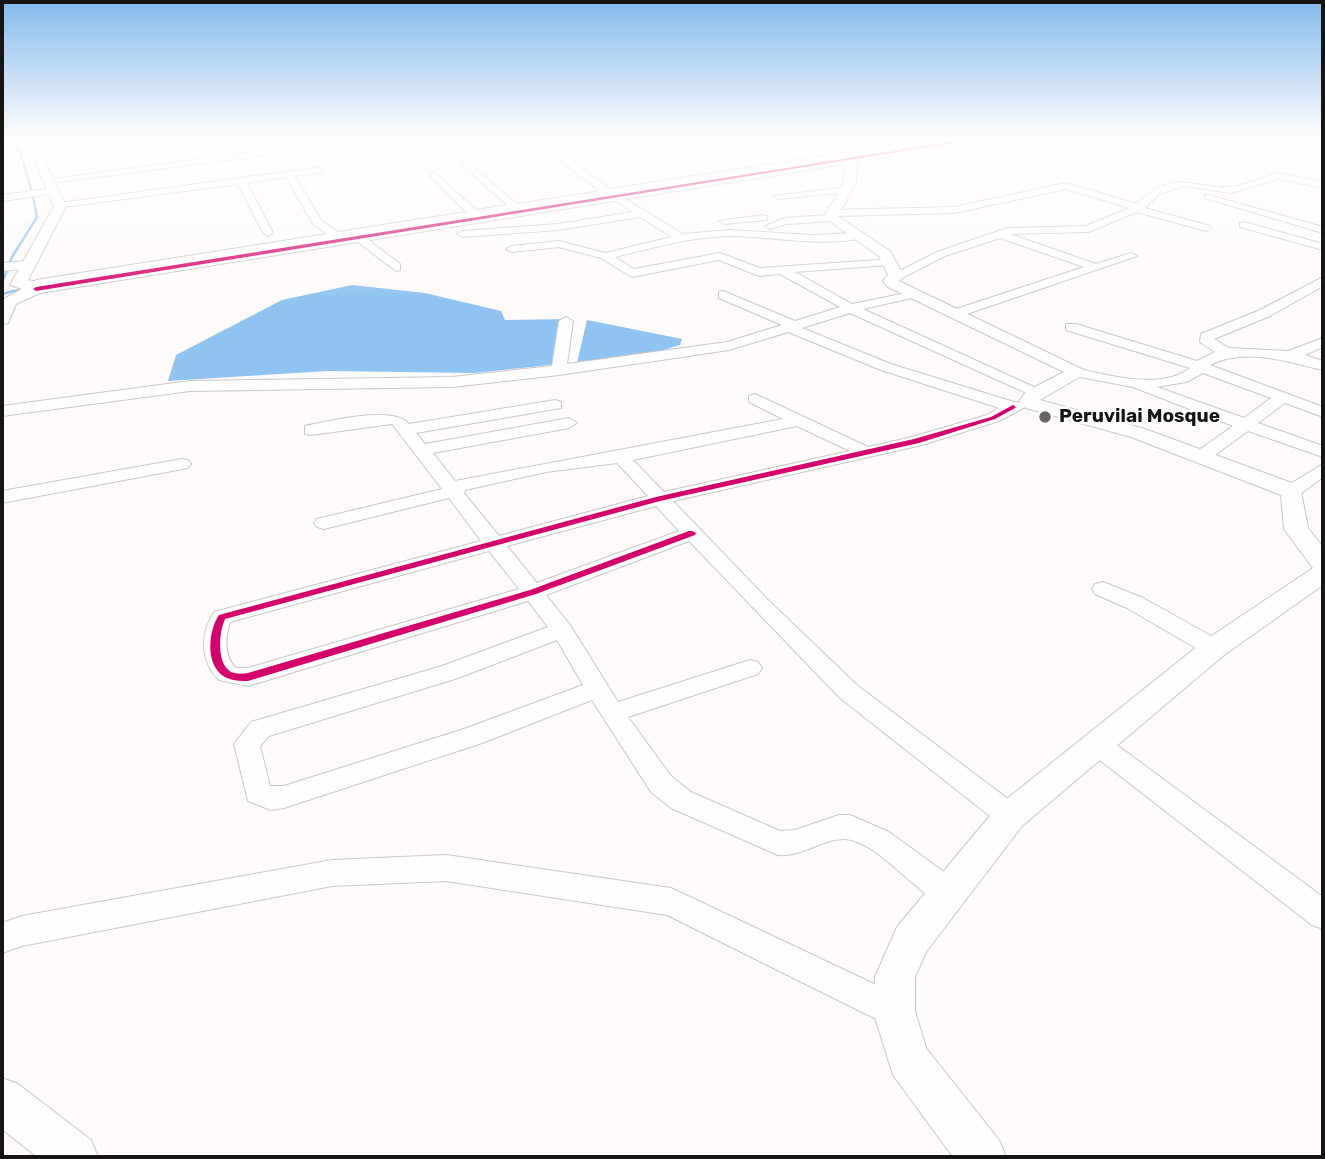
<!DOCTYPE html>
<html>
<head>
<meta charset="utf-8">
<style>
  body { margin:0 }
  #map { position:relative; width:1325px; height:1159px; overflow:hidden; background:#fefbfa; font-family:Rubik,sans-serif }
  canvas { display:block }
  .frame { position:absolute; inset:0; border:4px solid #171414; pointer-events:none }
</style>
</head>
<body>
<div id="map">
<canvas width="1325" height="1159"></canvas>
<div class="frame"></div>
</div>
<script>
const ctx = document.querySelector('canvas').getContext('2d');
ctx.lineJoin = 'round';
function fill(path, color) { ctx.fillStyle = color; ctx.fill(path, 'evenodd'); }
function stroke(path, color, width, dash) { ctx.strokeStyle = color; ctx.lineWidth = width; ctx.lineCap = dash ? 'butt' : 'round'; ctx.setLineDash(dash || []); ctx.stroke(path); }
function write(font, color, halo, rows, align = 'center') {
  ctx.font = font + ' Rubik,sans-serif'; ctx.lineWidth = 5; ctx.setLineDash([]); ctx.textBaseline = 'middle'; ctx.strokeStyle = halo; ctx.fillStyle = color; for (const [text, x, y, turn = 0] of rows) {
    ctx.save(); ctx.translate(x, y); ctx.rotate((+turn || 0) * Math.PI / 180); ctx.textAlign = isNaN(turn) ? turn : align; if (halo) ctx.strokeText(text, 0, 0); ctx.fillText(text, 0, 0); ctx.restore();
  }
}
const water = new Path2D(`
  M352,285L425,293L501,311L505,320L569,319L558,364L475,373L327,371L168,381L176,355L282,300Z
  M587,320L682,339L680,345L651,354L577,363Z`);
const stream = new Path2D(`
  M2,139L20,151L22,159
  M882,152L945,142
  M23,162L32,192
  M2,283L12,257L37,217L33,196
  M2,294L22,289`);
const minor = new Path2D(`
  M345,139H365L360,143L363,144L406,141L422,153L543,139L610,189L856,151L853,156L617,194L683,234L730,230L811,235L859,233L865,236L863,238C820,247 775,237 733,236C693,236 653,248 615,257L634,269L720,253L760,268L893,259L895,261L889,265L795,272L852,304L916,291V297L863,309L1047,393L1039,398L1033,396L850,313L802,328L891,364L1014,402L1025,403L1027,406L999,421L922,445L673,501L768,600L858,686L1020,808L1024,816L1020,824L1010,828L1000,824L840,698L689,541L546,595L570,625L618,702L750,660L758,662L762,668L758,674L628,717L671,776L691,792L780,831L795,830L839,815H850L889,832L959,883L963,893L959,903L948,907C916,895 878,841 845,839C824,838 803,857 778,855L671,808L651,792L592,700L482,743L284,808L271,810L248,801L234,744L251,722L442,666L548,627L528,601L248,686L219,680C200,661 200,634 214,612L481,541L449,498L324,529L317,527L314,523L317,519L442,489L392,424L311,435L305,434V426C329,421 394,405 409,424L555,400L561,402V408L416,433L425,444L569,418L577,423L569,428L433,453L455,481L783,419L749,402V396L755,394L868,447L912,437L987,415L999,408L881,370L788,332L729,350L559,375L452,387L190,391L2,416V406L190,381L452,377L552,366L559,321L566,317L573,321L567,364L727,342L782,325L719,298V292L723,291L795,321L840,307L780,274L759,276L719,260L632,277L601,258L559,247L512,252L506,249L512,246L559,241L605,253L672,237L640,217L558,230L462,237L457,234L462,231L558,224L633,212L606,195L362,235L400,264V270L396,271L351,237L36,288L30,284L36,280L327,234L313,224L286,177L247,183L273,233L268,236L263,233L238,184L56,208L60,203L320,167L323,172L295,176L321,220L338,232L466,212L430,176L433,171L476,210L507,205L461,164L464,159L517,204L600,191L539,144L420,159L404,147L361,150L351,144L51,183L46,180ZM797,426L850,451L664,492L633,460ZM617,463L648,496L499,536L464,493L465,490L546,472ZM656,506L679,531L537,583L507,546ZM489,551L519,589L248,668H236C224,657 225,637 230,622ZM557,640L583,685L464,729L284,786H270L260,746L269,736L458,678Z
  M635,139H664L572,151L568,148Z
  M727,139H766L681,148L677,145Z
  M961,139H980L850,163L846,160Z
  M1075,139H1092L1148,152L1144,155Z
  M1278,173L1323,182V188L1278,179L1231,193L1185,186L1159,194L1145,208L1210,226L1211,228L1206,231L1137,212L1088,232L1010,234L1096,264L1131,253L1137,256L958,317L953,316V310L1084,267L1000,238L945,256L900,279L890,276L937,252L1007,228L1086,226L1129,208L1066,189L954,213L836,216L832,221L786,224L770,229L765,226L785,218L828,215L832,210L954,207L1066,183L1137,204C1177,167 1187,189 1230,187C1245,186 1263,177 1278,173Z
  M850,187L847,192L778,199L773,196Z
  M55,188L58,193L2,201V195Z
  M1205,194L1323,227V233L1205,198Z
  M763,215L767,216V220L724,224L719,221Z
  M1244,222L1323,244V250L1240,227V223Z
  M29,261L35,265L33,268L2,271V263Z
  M1323,277V286L1270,316L1214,339L1229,348L1288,351L1323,338V347L1305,355L1323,361V370C1287,362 1246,347 1210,365L1323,407V417L1285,403L1258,423L1323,446V457L1248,431L1208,460H1196L1193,456L1196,452L1233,426L1133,387L1080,377L1073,373L1080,369C1111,376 1162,390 1190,368L1066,330V324H1076L1197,361L1215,352L1200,342L1201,334L1260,310ZM1203,373L1271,398L1244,418L1157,387L1186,382Z
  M182,459L188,460L191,464L188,468L2,503V491Z
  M1323,464V477L1299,495H1285L1283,491L1285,487Z
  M1103,582L1143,598L1222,642L1225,648L1222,654H1206L1127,608L1095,594L1092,589L1095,584Z
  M1097,734L1106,737L1323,897V929L1312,925L1088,751L1084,744L1088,737Z
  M446,855L671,888L906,999L911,1011L906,1023L894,1028L667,915L446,881L332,886L22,946L2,953V923L22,916L332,860Z`);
const tertiary = new Path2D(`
  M23,139H35L50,150L44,159L66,206L28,280L43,283L845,157L848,150L837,139H848L859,149L931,139H959L857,156L856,182L838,216L890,251L904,276L899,281L1088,372L1040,400L1145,429L1300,486L1308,528L1323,547V585L1224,655L1022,826L926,952L915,977V1011L926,1048L999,1140L1006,1157H953L893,1075L873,1011L875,977L897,927L998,806L1204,641L1313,568L1284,529L1281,495L1131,437L1026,408L1019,401L1027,391L1064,372L888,287L883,281L888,275L879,256L824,217L844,182V164L40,293L16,304L8,323L2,324V300L22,289L10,285L54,206L34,159L39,151Z
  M2,1078L18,1084L91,1140L98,1157H37L2,1129Z`);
const cycleway = new Path2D(`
  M969,139H978L36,291L33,289L36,287Z
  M1013,405L1016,407L1015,408L995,419L919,443L660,501L225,619C219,632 216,663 231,672C236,674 243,674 248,673L530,590L689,531H692L696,533L695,535L536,594L248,681C241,681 232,681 225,677C205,666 208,631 219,615L656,497L914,439L991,417Z`);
const markers = [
  [1045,417,7,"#686564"]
];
const farPoinames = [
  ["Peruvilai Mosque",1059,417]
];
fill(water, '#8fc3f1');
stroke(stream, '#8fc3f1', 2.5);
stroke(minor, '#cac7c7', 2);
stroke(tertiary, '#cac7c7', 2);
fill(minor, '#fffefe');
fill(tertiary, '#fffefe');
fill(cycleway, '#d6006c');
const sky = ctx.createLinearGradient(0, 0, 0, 301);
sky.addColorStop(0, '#84baec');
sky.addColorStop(0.46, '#fffdfd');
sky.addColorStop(1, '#fffdfd00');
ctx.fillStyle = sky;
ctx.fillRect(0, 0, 1325, 301);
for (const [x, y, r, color] of markers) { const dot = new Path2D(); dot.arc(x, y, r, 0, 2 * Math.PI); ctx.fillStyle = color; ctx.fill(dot); stroke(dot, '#fff', 2.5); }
write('bold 19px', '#171414', '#fff', farPoinames, 'left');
</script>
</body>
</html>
